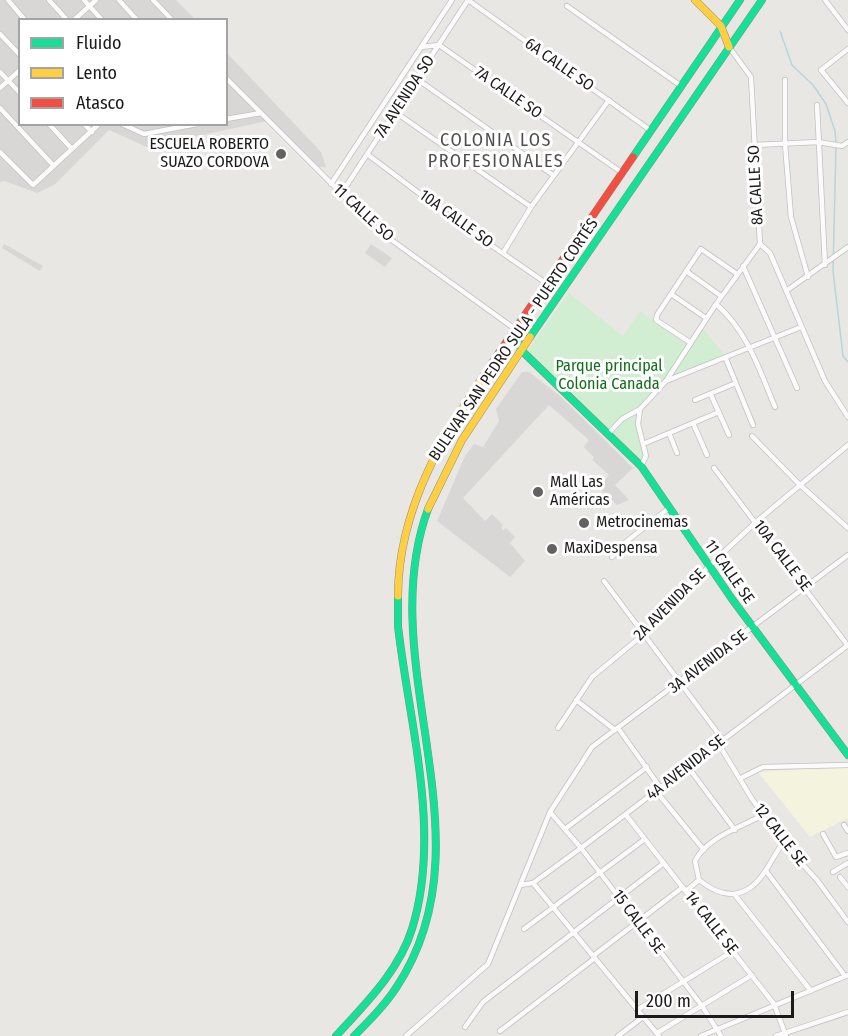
<!DOCTYPE html>
<html>
<head>
<meta charset="utf-8">
<style>
  body { margin:0 }
  #map { position:relative; width:848px; height:1036px; overflow:hidden; background:#e9e7e4; font-family:"Fira Sans Condensed",sans-serif }
  canvas { display:block }
  .legend { position:absolute; left:18px; top:18px; width:210px; height:108px; box-sizing:border-box; background:#fff; border:2px solid #a4a4a4; margin:0; padding:8px 10px; list-style:none; font-size:18px; color:#1b1b1b }
  .legend li { display:flex; align-items:center; gap:12px; height:30px }
  .legend b { width:30px; border:2px solid #a4a4a4 }
  .scale { position:absolute; left:635px; top:991px; width:159px; height:27px; box-sizing:border-box; border:3px solid #1b1b1b; border-top:0; padding-left:8px; font-size:18px; line-height:21px; white-space:nowrap; color:#1b1b1b; -webkit-text-stroke:4px #fff; paint-order:stroke }
</style>
</head>
<body>
<div id="map">
<canvas width="848" height="1036"></canvas>
<ul class="legend">
<li><b style="height:8px;background:#16e098"></b>Fluido</li>
<li><b style="height:8px;background:#ffcf43"></b>Lento</li>
<li><b style="height:8px;background:#f24e42"></b>Atasco</li>
</ul>
<div class="scale">200 m</div>
</div>
<script>
const ctx = document.querySelector('canvas').getContext('2d');
ctx.lineJoin = 'round';
function fill(path, color) { ctx.fillStyle = color; ctx.fill(path, 'evenodd'); }
function stroke(path, color, width, dash) { ctx.strokeStyle = color; ctx.lineWidth = width; ctx.lineCap = dash ? 'butt' : 'round'; ctx.setLineDash(dash || []); ctx.stroke(path); }
function write(font, color, halo, rows, align = 'center') {
  ctx.font = font + ' "Fira Sans Condensed",sans-serif'; ctx.lineWidth = 6; ctx.setLineDash([]); ctx.textBaseline = 'middle'; ctx.strokeStyle = halo; ctx.fillStyle = color; for (const [text, x, y, turn = 0] of rows) {
    ctx.save(); ctx.translate(x, y); ctx.rotate((+turn || 0) * Math.PI / 180); ctx.textAlign = isNaN(turn) ? turn : align; if (halo) ctx.strokeText(text, 0, 0); ctx.fillText(text, 0, 0); ctx.restore();
  }
}
const residential = new Path2D(`
  M0,0H176L195,19L20,20V124H226L227,53L321,152L326,167H319L267,121L147,147L109,130L54,185L37,193L5,181L0,182Z
  M4,244L43,266L40,271L2,248Z
  M371,244L392,258L385,267L365,253Z
  M522,372H529L560,396L633,468L615,485L629,500L617,505L598,487L609,475L592,460L594,457L584,447L589,440L549,405L463,498L485,521L492,514L503,525L501,527L503,530L506,528L515,537L510,543L525,561L510,577L437,521L465,456L474,444L483,447L499,421L496,409Z`);
const education = new Path2D(`
  M848,767V818L810,837L758,772Z`);
const park = new Path2D(`
  M569,293L623,336L640,311L689,344L665,381L639,407L636,424L646,456L641,466L525,354Z
  M702,328L726,356L669,379Z`);
const stream = new Path2D(`
  M780,31L792,65L813,85L826,104L835,131L836,143
  M836,147L833,271L843,356L848,362`);
const street = new Path2D(`
  M8,0L25,20
  M49,0L67,20
  M84,0L102,20
  M119,0L137,20
  M153,0L172,20
  M468,0L650,130
  M825,0L848,30
  M567,6L681,86
  M74,20L96,0
  M0,34L20,55
  M421,47L439,45L621,172
  M729,47L751,77L760,244L770,253L825,381L848,417
  M848,49L821,70L848,103
  M0,72L20,93
  M226,78L379,231L515,329
  M417,79L553,175
  M785,80V144L791,217L808,277
  M0,88L20,70
  M817,105L825,265
  M0,108L53,165
  M395,112L531,207
  M226,119L261,113
  M49,124L72,149
  M84,124L92,132
  M122,124L144,134L197,124
  M755,145L818,142L842,146L848,142
  M0,152L33,185L99,124
  M367,154L456,221L546,283
  M331,184L452,0
  M341,194L468,0
  M503,253L531,207L609,100
  M743,266L797,388
  M686,271L721,296
  M786,291L848,247
  M671,294L706,318
  M716,304C748,332 759,369 775,407
  M691,343L656,320L657,315L701,249L737,274
  M726,359L753,425
  M666,381L801,327
  M711,395L729,435
  M695,400L736,383
  M640,409L638,424L646,456L641,466
  M693,423L719,412
  M669,433L677,453
  M608,434L622,419L640,409L666,381L716,304L760,244
  M752,436L799,484L848,528
  M643,444L693,423L707,455
  M714,468L848,646
  M612,557L627,541L669,508
  M604,581L723,740
  M576,700L615,730
  M558,728L592,677L644,634L709,566L756,522L848,445
  M618,728L660,787
  M718,743L752,799L783,843L817,880L848,922
  M688,767L735,830
  M741,778L763,767L848,765
  M656,791L704,850
  M550,812L581,848L702,1006L721,1036
  M626,815L774,1004L786,1036
  M844,825L848,831
  M565,829L647,767
  M823,834L836,857L848,853
  M766,871L845,976
  M833,872L848,863
  M840,877L848,887
  M699,880C724,900 747,900 766,870C772,861 776,852 783,843
  M533,883L659,1036
  M520,885L533,883L581,848L848,645
  M686,891L699,880L695,861C707,837 741,827 763,815
  M735,895L811,991
  M524,929L645,839
  M593,956L683,887
  M637,1010L733,951
  M465,1027L483,1002L664,863
  M500,1031L595,958
  M657,1033L752,975
  M406,1036L488,964L550,812L592,747L848,555
  M618,1036L643,1017
  M701,1036L848,975
  M776,1036L848,1012`);
const fast = new Path2D(`
  M633,157L740,0
  M515,329L521,350L641,466L732,599L848,755
  M530,337L762,0
  M336,1036C365,1004 399,971 412,929C442,832 409,724 398,626V596
  M354,1036C369,1021 384,1006 396,988C495,840 371,665 428,509`);
const slow = new Path2D(`
  M695,0L721,26L729,47
  M428,509L462,440L530,337
  M398,596C398,509 444,433 492,363`);
const jam = new Path2D(`
  M492,363L633,157`);
const markers = [
  [281,154,6,"#636261"],
  [538,492,6,"#636261"],
  [584,523,6,"#636261"],
  [552,549,6,"#636261"]
];
const streetNames = [
  ["6A CALLE SO",559,65,35],
  ["7A CALLE SO",508,93,35],
  ["7A AVENIDA SO",405,97,-57],
  ["8A CALLE SO",756,185,-93],
  ["11 CALLE SO",363,213,43],
  ["10A CALLE SO",456,219,36],
  ["BULEVAR SAN PEDRO SULA - PUERTO CORTÉS",514,340,-56],
  ["10A CALLE SE",782,556,53],
  ["11 CALLE SE",729,572,55],
  ["2A AVENIDA SE",670,605,-45],
  ["3A AVENIDA SE",708,662,-37],
  ["4A AVENIDA SE",686,768,-38],
  ["12 CALLE SE",780,835,52],
  ["15 CALLE SE",638,922,53],
  ["14 CALLE SE",711,923,52]
];
const poiNames = [
  ["ESCUELA ROBERTO",269,145,"right"],
  ["SUAZO CORDOVA",269,163,"right"],
  ["Mall Las",550,483],
  ["Américas",550,501],
  ["Metrocinemas",596,523],
  ["MaxiDespensa",564,549]
];
const parkNames = [
  ["Parque principal",609,367],
  ["Colonia Canada",609,385]
];
const neighbourhoodNames = [
  ["COLONIA LOS",496,141],
  ["PROFESIONALES",496,162]
];
fill(residential, '#d8d7d5');
fill(education, '#f3f3de');
fill(park, '#d2eed2');
stroke(stream, '#b9d4db', 1.5);
stroke(street, '#c2c1c0', 6);
stroke(fast, '#8f907e', 8);
stroke(slow, '#8f907e', 8);
stroke(jam, '#8f907e', 8);
stroke(street, '#fcfbfb', 4.5);
stroke(fast, '#16e098', 7);
stroke(slow, '#ffcf43', 7);
stroke(jam, '#f24e42', 7);
for (const [x, y, r, color] of markers) { const dot = new Path2D(); dot.arc(x, y, r, 0, 2 * Math.PI); ctx.fillStyle = color; ctx.fill(dot); stroke(dot, '#fff', 2); }
write('16px', '#1b1b1b', '#fff', streetNames);
write('16px', '#1b1b1b', '#fff', poiNames, 'left');
write('16px', '#136f1a', '#fff', parkNames);
ctx.letterSpacing = '1.5px';
write('18px', '#4e4e4e', '#fff', neighbourhoodNames);
ctx.letterSpacing = '0px';
</script>
</body>
</html>
